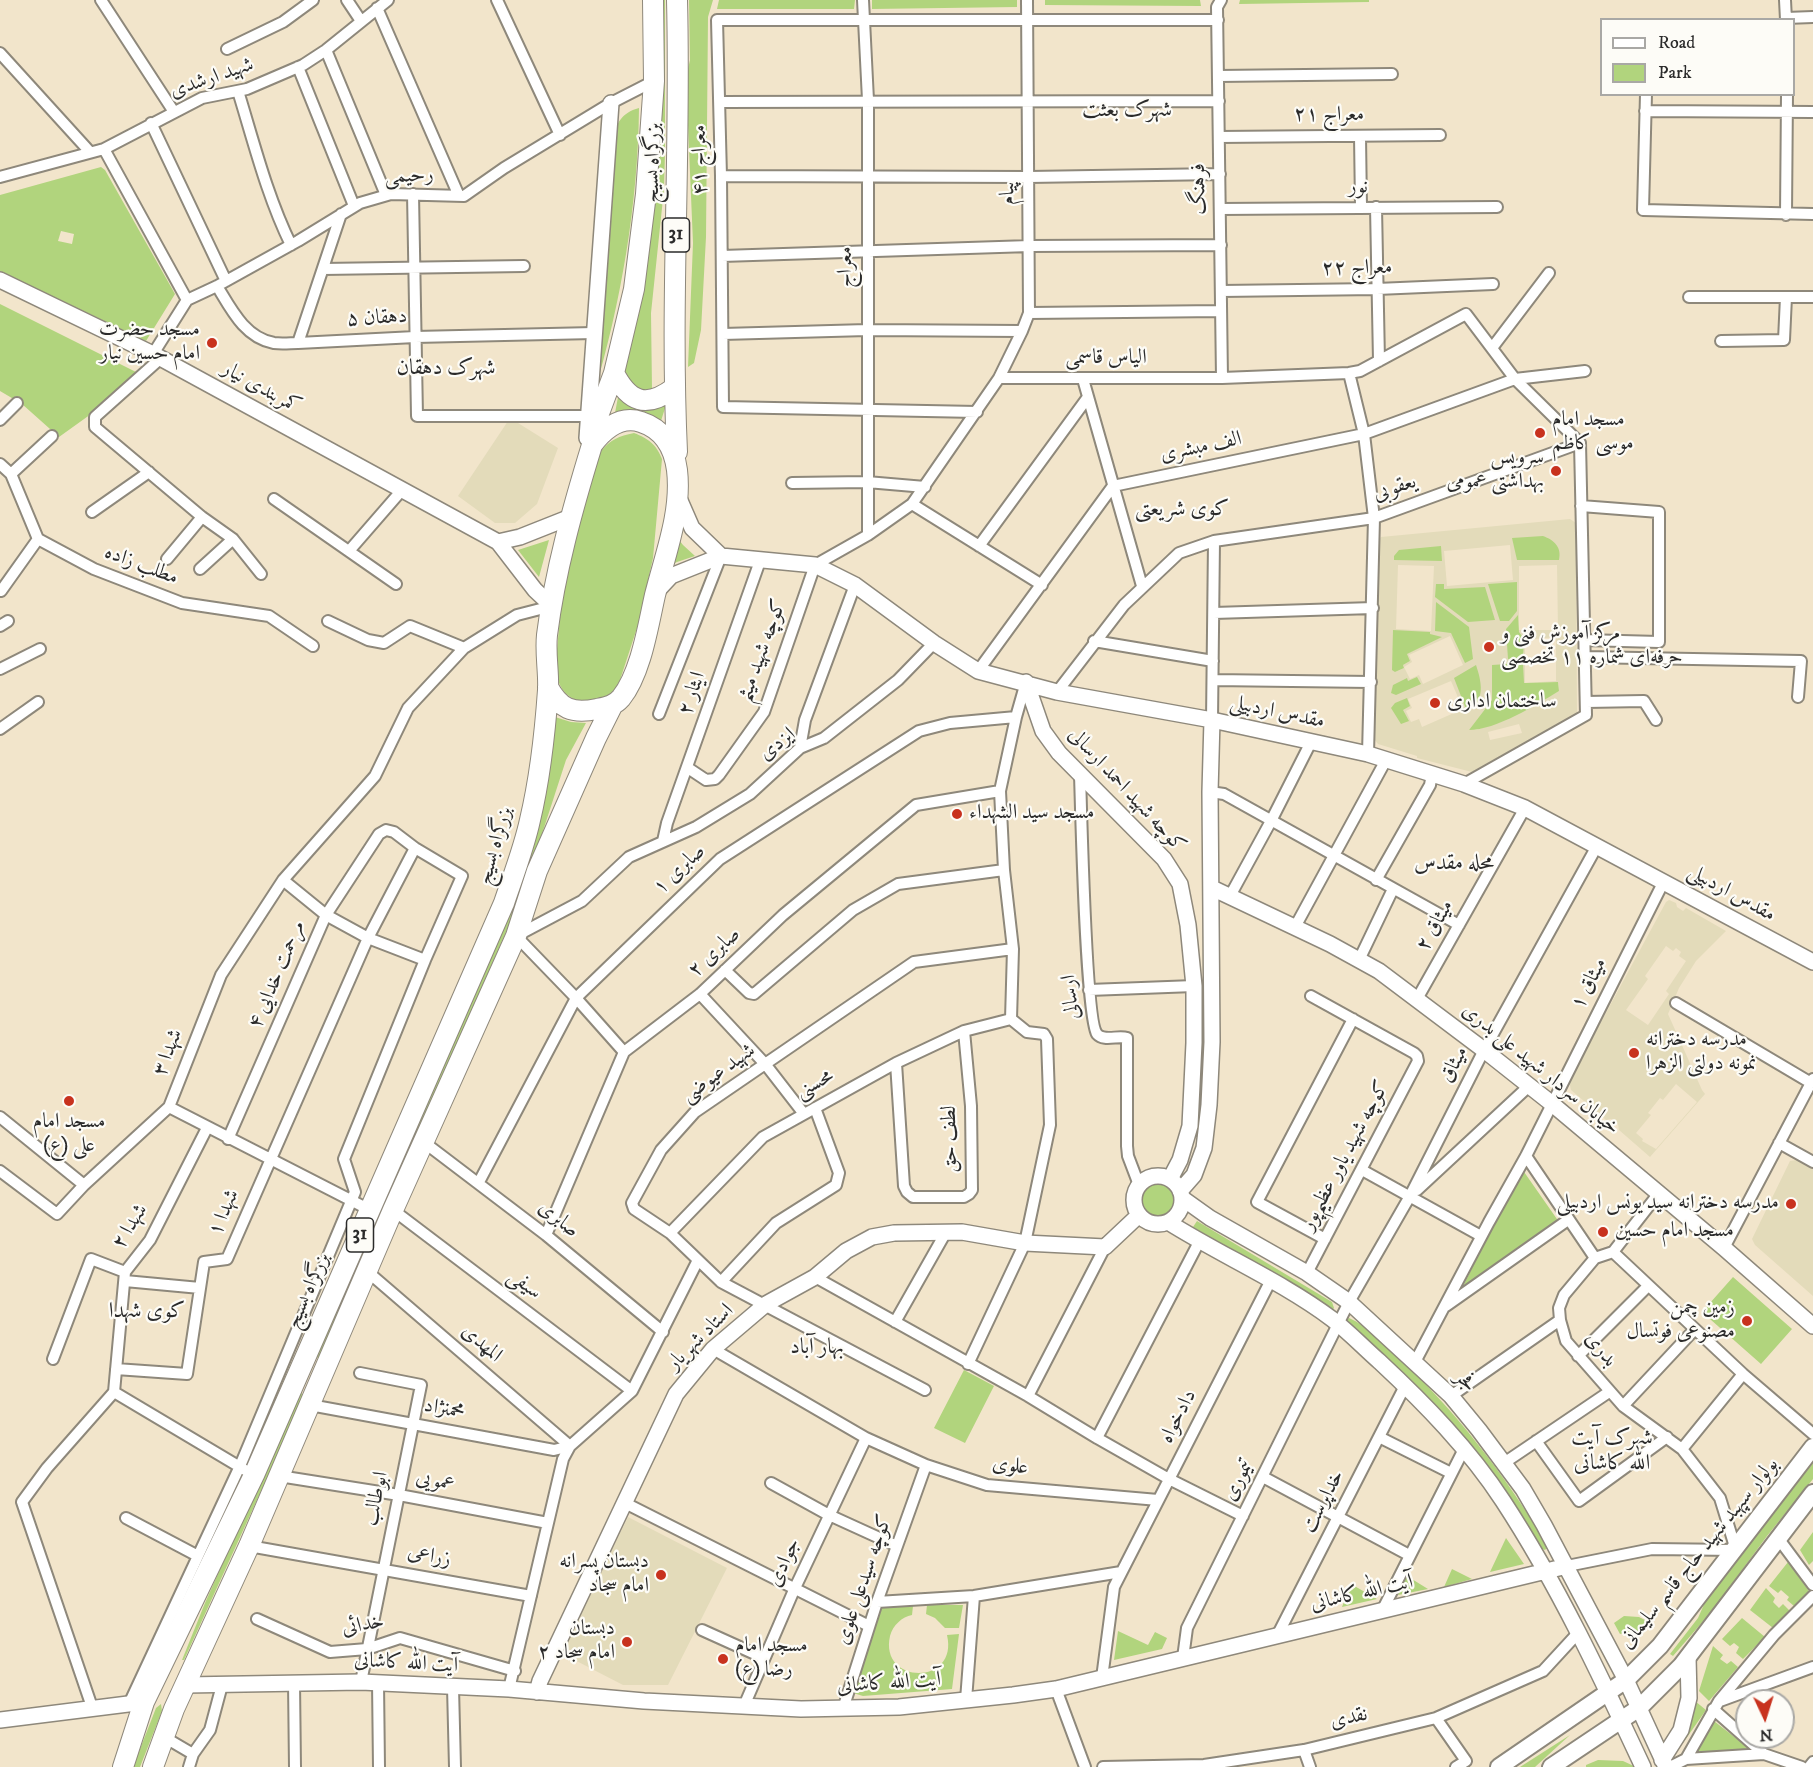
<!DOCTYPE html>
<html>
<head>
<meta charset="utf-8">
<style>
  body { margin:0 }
  #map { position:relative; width:1813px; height:1767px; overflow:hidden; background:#f2e5cb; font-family:"IM FELL DW Pica",serif }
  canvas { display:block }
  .legend { position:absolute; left:1600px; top:18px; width:195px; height:78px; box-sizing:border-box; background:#fdfcf7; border:2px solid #a9a8a5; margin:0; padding:8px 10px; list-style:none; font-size:18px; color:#2b2b2b }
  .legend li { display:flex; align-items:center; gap:12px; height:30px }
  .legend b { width:30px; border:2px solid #a9a8a5 }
  .north { position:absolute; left:1735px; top:1689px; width:60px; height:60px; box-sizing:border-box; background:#fdfcf7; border:2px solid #a9a8a5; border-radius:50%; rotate:176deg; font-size:16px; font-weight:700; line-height:24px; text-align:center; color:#2b2b2b }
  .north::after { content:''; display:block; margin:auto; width:21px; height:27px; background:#c8321e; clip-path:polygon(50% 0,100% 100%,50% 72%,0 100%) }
</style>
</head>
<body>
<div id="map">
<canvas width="1813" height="1767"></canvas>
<ul class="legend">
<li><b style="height:8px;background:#fff"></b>Road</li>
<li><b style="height:16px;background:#b1d47d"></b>Park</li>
</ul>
<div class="north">N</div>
</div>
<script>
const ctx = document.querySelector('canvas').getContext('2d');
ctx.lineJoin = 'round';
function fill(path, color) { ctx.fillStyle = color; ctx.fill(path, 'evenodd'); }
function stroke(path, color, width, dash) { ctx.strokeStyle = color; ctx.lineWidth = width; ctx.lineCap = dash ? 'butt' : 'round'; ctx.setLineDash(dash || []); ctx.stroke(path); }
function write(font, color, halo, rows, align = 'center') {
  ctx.font = font + ' "IM FELL DW Pica",Amiri,serif'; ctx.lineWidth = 4.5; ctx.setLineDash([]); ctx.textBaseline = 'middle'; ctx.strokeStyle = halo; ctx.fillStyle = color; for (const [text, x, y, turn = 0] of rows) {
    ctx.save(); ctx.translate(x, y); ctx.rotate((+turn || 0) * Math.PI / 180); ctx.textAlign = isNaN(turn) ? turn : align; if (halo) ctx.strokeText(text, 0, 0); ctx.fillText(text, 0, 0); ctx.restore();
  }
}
const built = new Path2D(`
  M510,418L558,448L537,504L515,523H495L458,496Z
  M1570,519L1576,523V527L1577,713L1472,772L1417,758V756L1378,744L1374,739L1379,540L1381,537ZM1510,545L1513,580L1447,586L1444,551ZM1398,565L1434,566L1431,631L1396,629ZM1557,565L1558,630H1519V566ZM1518,616L1519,632L1509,659L1506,629ZM1393,630L1441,637L1406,654L1410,661L1403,665L1404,668L1395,672ZM1450,636L1463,665L1423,684L1419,675L1410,679L1404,667L1412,662L1409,655ZM1556,637V681L1525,683V640ZM1508,661L1523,683L1558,682L1559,691L1506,720L1476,730H1469L1492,700ZM1451,681L1463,709L1422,727L1419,719L1411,722L1406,711L1412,708L1408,699ZM1519,724L1522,733L1490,740L1488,732Z
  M1669,900L1676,903L1677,907L1683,911L1686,908L1726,931L1696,961L1679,988L1668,1014L1702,1090L1705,1094L1650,1157L1619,1130L1618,1124L1611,1119L1606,1120L1571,1090L1569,1081L1666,902ZM1666,946L1673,951L1676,948L1681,952L1679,956L1686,961L1666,991L1669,994L1648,1025L1626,1010L1648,979L1645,976ZM1676,1084L1697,1102L1656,1149L1642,1141L1643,1139L1636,1133L1651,1115L1648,1113L1660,1098L1663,1100Z
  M1797,1160L1813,1169V1296L1755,1245L1752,1239L1790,1161Z
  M628,1517L727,1568L668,1685H623L561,1653Z`);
const green = new Path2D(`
  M660,0H665V153L664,189L651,313L652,389L646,392L635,388L620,375Z
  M689,0H713L708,17L706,237L701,330L694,363L688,367L693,243L686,78L690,60Z
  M719,0H855L854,9H717Z
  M872,0H1017V7L872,9Z
  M1045,0H1200L1201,6L1045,5Z
  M1240,0H1369V2L1239,4Z
  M639,108C638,205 621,302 594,394L612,139C617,123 621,113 639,108Z
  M101,167L105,170L175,294L146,341L0,271V195ZM61,231L74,234L72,244L58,241Z
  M0,304L144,376L59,437L22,404L0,391Z
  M618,397C636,410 644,409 666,405L660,424L615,413Z
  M634,433C649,439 656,444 662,459L653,558L638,625L620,680C618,683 616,688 613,691C595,708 565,705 558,680C554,667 557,651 558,639C563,574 580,513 601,451C610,440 619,436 634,433Z
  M672,531L683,545L695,556L677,562L663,569Z
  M1543,536C1554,540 1562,547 1559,560H1517L1512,538Z
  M549,540L539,577L518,550Z
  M1441,546L1442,561L1394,560V556L1399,550Z
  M1517,582V611L1509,621H1500L1488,584Z
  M1436,584H1444V589L1485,587L1495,620L1468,622L1435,597Z
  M1436,602L1469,627L1473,659L1465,663L1451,633L1435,631Z
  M1518,615L1519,632L1524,639L1523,658L1508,659L1506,629Z
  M1393,630L1430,632V634L1442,637L1407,654L1410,661L1403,665L1404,668L1395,672L1392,670Z
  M1519,660L1523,663L1524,683L1558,682L1559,691C1536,705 1496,730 1469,730L1492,700V665L1507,664L1508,661Z
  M1476,665C1481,680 1487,703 1466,709L1454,678Z
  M1417,677L1421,684L1396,695L1391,693L1393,685L1407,678L1408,681Z
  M1407,698L1410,706L1403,710L1409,721L1401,724L1391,708L1395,703Z
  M555,717L571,722L586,723L566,760L529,874L509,925L319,1358L316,1357L487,966Z
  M1522,1169L1559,1222L1460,1292Z
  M1140 1200a17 17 0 1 1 34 0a17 17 0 1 1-34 0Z
  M1197,1221L1332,1302L1334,1308L1331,1312L1193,1227Z
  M1733,1277L1792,1329L1761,1364L1702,1312Z
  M1349,1318C1367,1326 1382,1342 1396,1355C1457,1412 1502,1472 1546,1542L1547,1548L1545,1550L1540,1548L1466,1440L1413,1382L1345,1322Z
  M964,1370L994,1386L965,1443L934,1428Z
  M302,1393L303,1399L184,1660H182L205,1603L297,1396Z
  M1813,1463V1479L1767,1536L1712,1611L1673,1656L1670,1654L1698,1618L1706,1600Z
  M1813,1532V1561L1809,1565L1800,1550Z
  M1506,1538L1524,1564L1490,1572Z
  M1788,1562L1811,1594L1794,1606L1787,1600L1789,1597L1781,1590L1778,1593L1769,1586Z
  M1452,1569L1472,1579L1444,1587Z
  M1407,1576L1428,1589L1398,1595Z
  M1351,1584L1377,1599L1342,1607Z
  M1766,1588L1775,1598L1773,1602L1779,1608L1783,1604L1790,1611L1773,1628L1750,1610Z
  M927,1605H963L959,1628H945L935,1618L926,1614Z
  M913,1606L912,1615C902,1617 893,1625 890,1636C879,1685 959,1686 947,1635L959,1634L952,1689L863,1696L853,1693L879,1608Z
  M1624,1616L1639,1617L1649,1622L1642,1633L1631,1631L1620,1634L1614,1623Z
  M1742,1618L1765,1637L1743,1659L1736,1653L1739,1647L1734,1643L1730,1646L1722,1639Z
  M1118,1631L1148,1645L1155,1632L1167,1638L1162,1649L1114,1660Z
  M1713,1646L1723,1655L1720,1659L1727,1664L1731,1661L1738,1667L1709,1701L1699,1691Z
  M1695,1701L1706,1710L1683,1743Z
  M161,1704L162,1711L140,1767H133L156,1708Z
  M1714,1721L1751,1750L1697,1752Z
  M1570,1735L1535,1767H1520Z
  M1598,1760L1623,1761L1636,1767H1586V1765Z`);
const street = new Path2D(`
  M101,0L174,112
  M347,0L361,21
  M497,0L560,135
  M863,0L868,100V535
  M1221,0L1217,7L1222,378
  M1785,0L1786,20
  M377,8L459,196
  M1786,18L1813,17
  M227,49L283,22L313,0
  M326,50L386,195
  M0,53L90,152
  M298,67L354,206
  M1218,76L1392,74
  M238,91C254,143 267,196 291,245
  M1646,94L1643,210L1813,214
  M720,102L1219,101
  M1645,111L1813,112
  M151,123L226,281
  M1360,136L1361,207
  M1219,137L1440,135
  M104,149L187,300
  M721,176L1029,177L1220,174
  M0,177L104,149L202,98L247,89L303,65L326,50L388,0
  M413,194L417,416H588
  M1376,207L1379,361
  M1220,209L1497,207
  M341,214L298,343L415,337L594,333
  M1786,215L1787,94
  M722,256L1030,246L1221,245
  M323,269L524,266
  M217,286C231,309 245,338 274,343C282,344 291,343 298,343
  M1221,291L1377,289L1493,284
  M1689,297H1813
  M1029,313L1221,311
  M723,334L867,330L1022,331
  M1721,341L1784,340L1786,297
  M1492,348L1549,273
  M153,354L187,300L217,286L298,241L360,203L391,194L464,196L504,168L611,103L654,81
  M161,358L95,417V427L202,517L233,539L261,574
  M1349,373L1364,434L1374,518L1368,754
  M999,378L1022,331L1029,313L1027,0
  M1083,379L1142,586
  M977,412L723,407L721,176L717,20H1218
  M0,420L17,403
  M0,464L11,474L38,539L94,569L182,603L269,616L313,646
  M11,474L52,436
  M792,483L867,482L925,487
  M274,499L396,584
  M912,504L1042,585
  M1581,506L1659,512V642L1584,640
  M92,512L149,472
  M979,546L1088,397
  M349,551L402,490
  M167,559L202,517
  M200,569L233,539
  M1,591L38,539
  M1214,613L1373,608
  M328,621L368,640L384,643L410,626L464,648
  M0,626L8,621
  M1094,641L1213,661
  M1585,657L1801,661L1798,697
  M0,669L40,649
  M978,671L1113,486L1364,434L1515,379L1585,371
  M1213,680L1371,682
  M1057,692L1124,605L1179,553L1214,541L1374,518L1580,443
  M1586,702L1644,701L1656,720
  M659,714L721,556
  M1212,720L1214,541
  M0,729L38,702
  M800,748L805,720L855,585
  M688,768L706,780L715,779L719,775L764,712L815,565L868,535L912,504L999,378H1222L1349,373L1360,371L1466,314L1515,379L1580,443L1586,715L1464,784
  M1080,774C1081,807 1086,1021 1097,1034C1104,1042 1118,1035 1127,1038V1146L1128,1156L1139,1185
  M1210,792L1224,794L1459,925
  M663,841L667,823L760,561
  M283,880L326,915L368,938L425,960
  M1376,880L1430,785L1432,774
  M1230,896L1271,821L1311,742
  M1295,927L1386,760
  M1359,960L1393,889
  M725,970L749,993L754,994L853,910L898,884L1004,870
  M1089,990L1194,986
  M700,994L766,1065L804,1114
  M1417,999L1525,808
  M1676,1003L1811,1083
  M624,1052L576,998L516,936L582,901L629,857L696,827L750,794L800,748L824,738L898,680L934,643
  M896,1063L904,1186L907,1192L913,1197H964L969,1194L972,1190L971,1106L964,1031
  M169,1107L370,1210
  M0,1117L84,1185
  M425,1143L546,1235L663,1332
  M1779,1143L1813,1162
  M1526,1156L1595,1258L1564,1295L1559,1308L1560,1320L1566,1341L1623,1406L1682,1449L1720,1498L1736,1550L1652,1549L1567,1566
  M1362,1170L1481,1236
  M0,1171L57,1214L84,1185L169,1107L221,975L283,880L375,776L408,708L464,648L517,615L552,606
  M479,1182L576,998L720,859L919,731L950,723L1016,717
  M1417,1190L1529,1086
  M393,1210L632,1391
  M670,1233L763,1137L896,1063L964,1031L1011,1019L1013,949L1004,870L1000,791L1016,717L1026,682
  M546,1235L624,1052L700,994L783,915L916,805L1000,791
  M1325,1239L1257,1202L1353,1019
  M1724,1248L1813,1079
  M1613,1252L1743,1374L1813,1434
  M1595,1258L1613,1252L1659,1193
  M368,1272L570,1446
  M1307,1273L1418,1061L1417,1056L1414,1053L1311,996
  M815,1277L1028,1396L1097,1438L1169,1479L1243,1516
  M125,1281L200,1288
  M721,1282L776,1223L836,1185L839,1173L815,1108
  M1446,1306L1568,1220
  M895,1322L946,1232
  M713,1349L866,1438L926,1465L987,1485L1158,1500
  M1578,1356L1648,1286
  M53,1359L91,1259L125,1272
  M1415,1362L1489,1222L1526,1156L1664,881
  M968,1364L1025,1243L1050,1125L1047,1039L1044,1034L1027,1032L1011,1019
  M116,1369L187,1374L204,1262L227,1259L368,938L415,848
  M360,1373L421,1385L361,1682
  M925,1390L721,1282L670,1233L634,1209L632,1203L661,1150L695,1112L914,962L1013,949
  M114,1392L125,1272L150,1240L207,1128
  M114,1392L245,1470
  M1028,1396L1105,1247
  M1451,1396L1560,1320
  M310,1405L554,1450L570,1446
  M1623,1406L1695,1329
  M1379,1437L1451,1473
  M1097,1438L1199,1242
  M1536,1441L1579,1501L1667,1437
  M1682,1449L1743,1374
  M1504,1463L1609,1392
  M279,1476L399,1495L548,1523
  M1263,1477L1409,1555
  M771,1483L829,1515L897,1546
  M625,1503L869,1626
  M126,1518L198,1556
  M1778,1538L1813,1585
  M249,1546L531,1596
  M877,1602L974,1596L1121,1572
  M1382,1611L1464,1449
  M257,1619L330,1652L367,1649L400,1638L515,1671
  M702,1630L764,1658
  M1277,1636L1405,1386
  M1183,1658L1187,1628L1349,1302L1410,1196L1484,1050L1597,846
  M1102,1678L1114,1587L1271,1280
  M294,1682L295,1767
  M378,1682L379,1767
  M453,1687L455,1767
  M509,1689L563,1459L570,1446L632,1391L698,1260
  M1056,1689L1085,1767
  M966,1700L974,1596
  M1720,1701L1813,1667
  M129,1704L240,1466L355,1192L344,1159L425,960L462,876L415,848L394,832L386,830L379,834L326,915L228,1139
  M744,1706L794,1590L866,1438
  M92,1707L22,1502L47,1468L114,1392
  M843,1709L877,1602L926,1465
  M1713,1709L1764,1754
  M1436,1718L1466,1761L1456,1767
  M164,1737L193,1754
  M1304,1750L1310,1767
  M1686,1759L1719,1701L1774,1635L1813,1596
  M189,1767L193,1754L210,1730L222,1685
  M1103,1767L1204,1765L1304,1750L1436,1718L1543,1671L1578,1633
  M1670,1767L1686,1759L1764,1754L1802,1767
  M1809,1767L1813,1762`);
const secondary = new Path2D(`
  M0,280L153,354L498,542L535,590L552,606
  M587,438L611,103
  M678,496L692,528L721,556
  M498,542L520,537L573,516
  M656,592L671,576L721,556L815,565L855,585L934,643L978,671L1057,692L1212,720L1368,754L1464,784L1525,808L1813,962
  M1026,682L1043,731L1059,753L1164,859L1180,884L1188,925L1194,986V1043L1190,1126L1180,1160L1170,1179
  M1212,888L1330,944L1379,971L1484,1050L1551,1103L1724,1248L1813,1326
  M1134 1200a24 24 0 1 1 48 0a24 24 0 1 1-48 0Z
  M1180,1191L1194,1175L1204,1148L1209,1105L1212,1042L1210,792L1212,720
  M1182,1198L1210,1218L1307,1273L1349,1302L1451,1396L1479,1430L1523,1489L1544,1525L1626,1680L1666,1767
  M1168,1222C1222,1256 1281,1281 1332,1319C1349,1332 1364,1348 1380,1362C1425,1404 1469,1449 1503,1501C1558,1585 1601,1677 1643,1767
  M186,1685L361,1682L509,1689L644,1701L801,1709L899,1707L1013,1695L1056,1689L1567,1566
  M537,1692L540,1681L676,1394L713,1349L766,1304L815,1277L846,1251L872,1237L894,1233L962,1232L1025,1243L1105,1247L1139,1215
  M0,1720L144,1702
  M1662,1760L1681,1730L1689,1698L1688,1657`);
const primary = new Path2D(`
  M1499,1767L1626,1680L1660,1646L1813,1447
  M1551,1767L1639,1708L1681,1666L1813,1493`);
const highway = new Path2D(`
  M614,373C629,402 646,409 674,388
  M593,444L598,416L614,373L634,289L646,194L654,81L653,0
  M677,452C670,302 681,151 677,0
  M123,1767L144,1702L254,1475L504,903C513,876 524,848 530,820C540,778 545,733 548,690C549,672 545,654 547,635C555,571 573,507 592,445C604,429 620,415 641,422C663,429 674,447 677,470C682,512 665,555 655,595C648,626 641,673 621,698C614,706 607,707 597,709C572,714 560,709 548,687
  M153,1767L174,1709L249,1546L393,1210L516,936L537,871L596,738L612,706`);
const markers = [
  [212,343,6,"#c8321e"],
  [1540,433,6,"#c8321e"],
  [1556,471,6,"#c8321e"],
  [1489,647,6,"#c8321e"],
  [1435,703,6,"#c8321e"],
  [957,814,6,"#c8321e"],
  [1634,1053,6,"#c8321e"],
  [69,1101,6,"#c8321e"],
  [1791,1204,6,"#c8321e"],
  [1603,1232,6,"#c8321e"],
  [1747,1321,6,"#c8321e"],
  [661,1575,6,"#c8321e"],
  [627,1642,6,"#c8321e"],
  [723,1659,6,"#c8321e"]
];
const shields = [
  [676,235,27],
  [360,1235,27]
];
const shieldNames = [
  ["31",676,235],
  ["31",360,1235]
];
const streetNames = [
  ["شهید ارشدی",212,79,-19],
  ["معراج ۲۱",1329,116],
  ["معراج ۴۱",701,160,-91],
  ["بزرگراه بسیج",654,163,-89],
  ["رحیمی",409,177,-3],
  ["نور",1358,188,-1],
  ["فرهنگ",1200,189,-91],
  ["پیام",1009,193,-91],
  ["معراج",847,267,-90],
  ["معراج ۲۲",1357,269,-1],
  ["دهقان ۵",377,319,-3],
  ["الیاس قاسمی",1106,359],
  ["کمربندی نیار",261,389,29],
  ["الف مبشری",1201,448,-12],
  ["یعقوبی",1395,489,-19],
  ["مطلب زاده",141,566,21],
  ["کوچه شهید میثم",763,651,-70],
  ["ایثار ۲",693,694,-71],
  ["مقدس اردبیلی",1277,713,12],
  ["ایزدی",778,745,-38],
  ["کوچه شهید احمد ارسالی",1126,791,47],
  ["بزرگراه بسیج",496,846,-74],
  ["صابری ۱",680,870,-43],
  ["مقدس اردبیلی",1731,894,29],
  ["میثاق ۲",1436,926,-61],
  ["صابری ۲",715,953,-43],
  ["مرحمت خدایی ۴",278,975,-67],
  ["میثاق ۱",1590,984,-63],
  ["ارسالی",1072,997,-96],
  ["شهدا ۳",169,1053,-69],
  ["میثاق",1455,1065,-63],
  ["خیابان سردار شهید علی بدری",1540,1070,39],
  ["شهید عیوضی",719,1074,-36],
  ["محسنی",815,1085,-29],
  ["لطف حق",951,1139,-91],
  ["کوچه شهید یاور عظیم‌پور",1346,1156,-62],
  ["شهدا ۱",225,1213,-67],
  ["صابری",558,1220,39],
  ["شهدا ۲",131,1227,-58],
  ["سیفی",524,1285,37],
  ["بزرگراه بسیج",309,1291,-66],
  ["استاد شهریار",701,1338,-45],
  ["المهدی",481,1344,41],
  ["بدری",1600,1350,51],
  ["فجر",1465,1382,47],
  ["محمنژاد",444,1410,11],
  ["دادخواه",1179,1417,-63],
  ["علوی",1010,1467,7],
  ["تیموری",1239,1481,-63],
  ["عمویی",435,1482,11],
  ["ابوطالب",377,1499,-78],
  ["خداپرست",1324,1502,-63],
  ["بولوار سپهبد شهید حاج قاسم سلیمانی",1700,1554,-51],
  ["زراعی",429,1557,11],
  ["جوادی",785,1563,-65],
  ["کوچه سیدعلی علوی",865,1580,-71],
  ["آیت الله کاشانی",1362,1594,-13],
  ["خدائی",363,1626,-11],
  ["آیت الله کاشانی",406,1664,3],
  ["آیت الله کاشانی",889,1684,-4],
  ["نقدی",1349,1719,-13]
];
const poiNames = [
  ["مسجد حضرت",200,331,"right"],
  ["امام حسین نیار",200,355,"right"],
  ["مسجد امام",1552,421],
  ["موسی کاظم",1552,445],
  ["سرویس",1544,459,"right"],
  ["بهداشتی عمومی",1544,483,"right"],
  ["مرکز آموزش فنی و",1501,635],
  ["حرفه‌ای شماره ۱۱ تخصصی",1501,659],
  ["ساختمان اداری",1447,703],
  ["مسجد سید الشهداء",969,814],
  ["مدرسه دخترانه",1646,1041],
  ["نمونه دولتی الزهرا",1646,1065],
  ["مسجد امام",69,1123,"center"],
  ["علی (ع)",69,1147,"center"],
  ["مدرسه دخترانه سید یونس اردبیلی",1779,1204,"right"],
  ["مسجد امام حسین",1615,1232],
  ["زمین چمن",1735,1309,"right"],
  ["مصنوعی فوتسال",1735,1333,"right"],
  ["دبستان پسرانه",649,1563,"right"],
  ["امام سجاد",649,1587,"right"],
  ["دبستان",615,1630,"right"],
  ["امام سجاد ۲",615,1654,"right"],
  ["مسجد امام",735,1647],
  ["رضا (ع)",735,1671]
];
const neighbourhoodNames = [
  ["شهرک بعثت",1127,111],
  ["شهرک دهقان",446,369],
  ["کوی شریعتی",1182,510],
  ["محله مقدس",1454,864],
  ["کوی شهدا",147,1312],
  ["بهار آباد",817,1348],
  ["شهرک آیت",1612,1439],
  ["الله کاشانی",1612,1464]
];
fill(built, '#e3dbba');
fill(green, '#b1d47d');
stroke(street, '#8e887b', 14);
stroke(secondary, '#8e887b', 18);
stroke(primary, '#8e887b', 20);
stroke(highway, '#8e887b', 22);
stroke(street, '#fff', 10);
stroke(secondary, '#fff', 15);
stroke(primary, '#fff', 16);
stroke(highway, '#fff', 20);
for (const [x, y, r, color] of markers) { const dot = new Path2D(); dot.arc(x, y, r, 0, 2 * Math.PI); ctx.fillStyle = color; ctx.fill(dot); stroke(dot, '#fdfcf7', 2); }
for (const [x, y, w] of shields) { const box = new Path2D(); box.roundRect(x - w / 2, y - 17, w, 34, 4.5); ctx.fillStyle = '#fdfcf7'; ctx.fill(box); stroke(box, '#2b2b2b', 1.5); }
write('bold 20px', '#2b2b2b', null, shieldNames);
write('21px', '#2b2b2b', '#fdfcf7', streetNames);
write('21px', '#2b2b2b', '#fdfcf7', poiNames, 'left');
write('22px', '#2b2b2b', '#fdfcf7', neighbourhoodNames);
</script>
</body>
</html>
